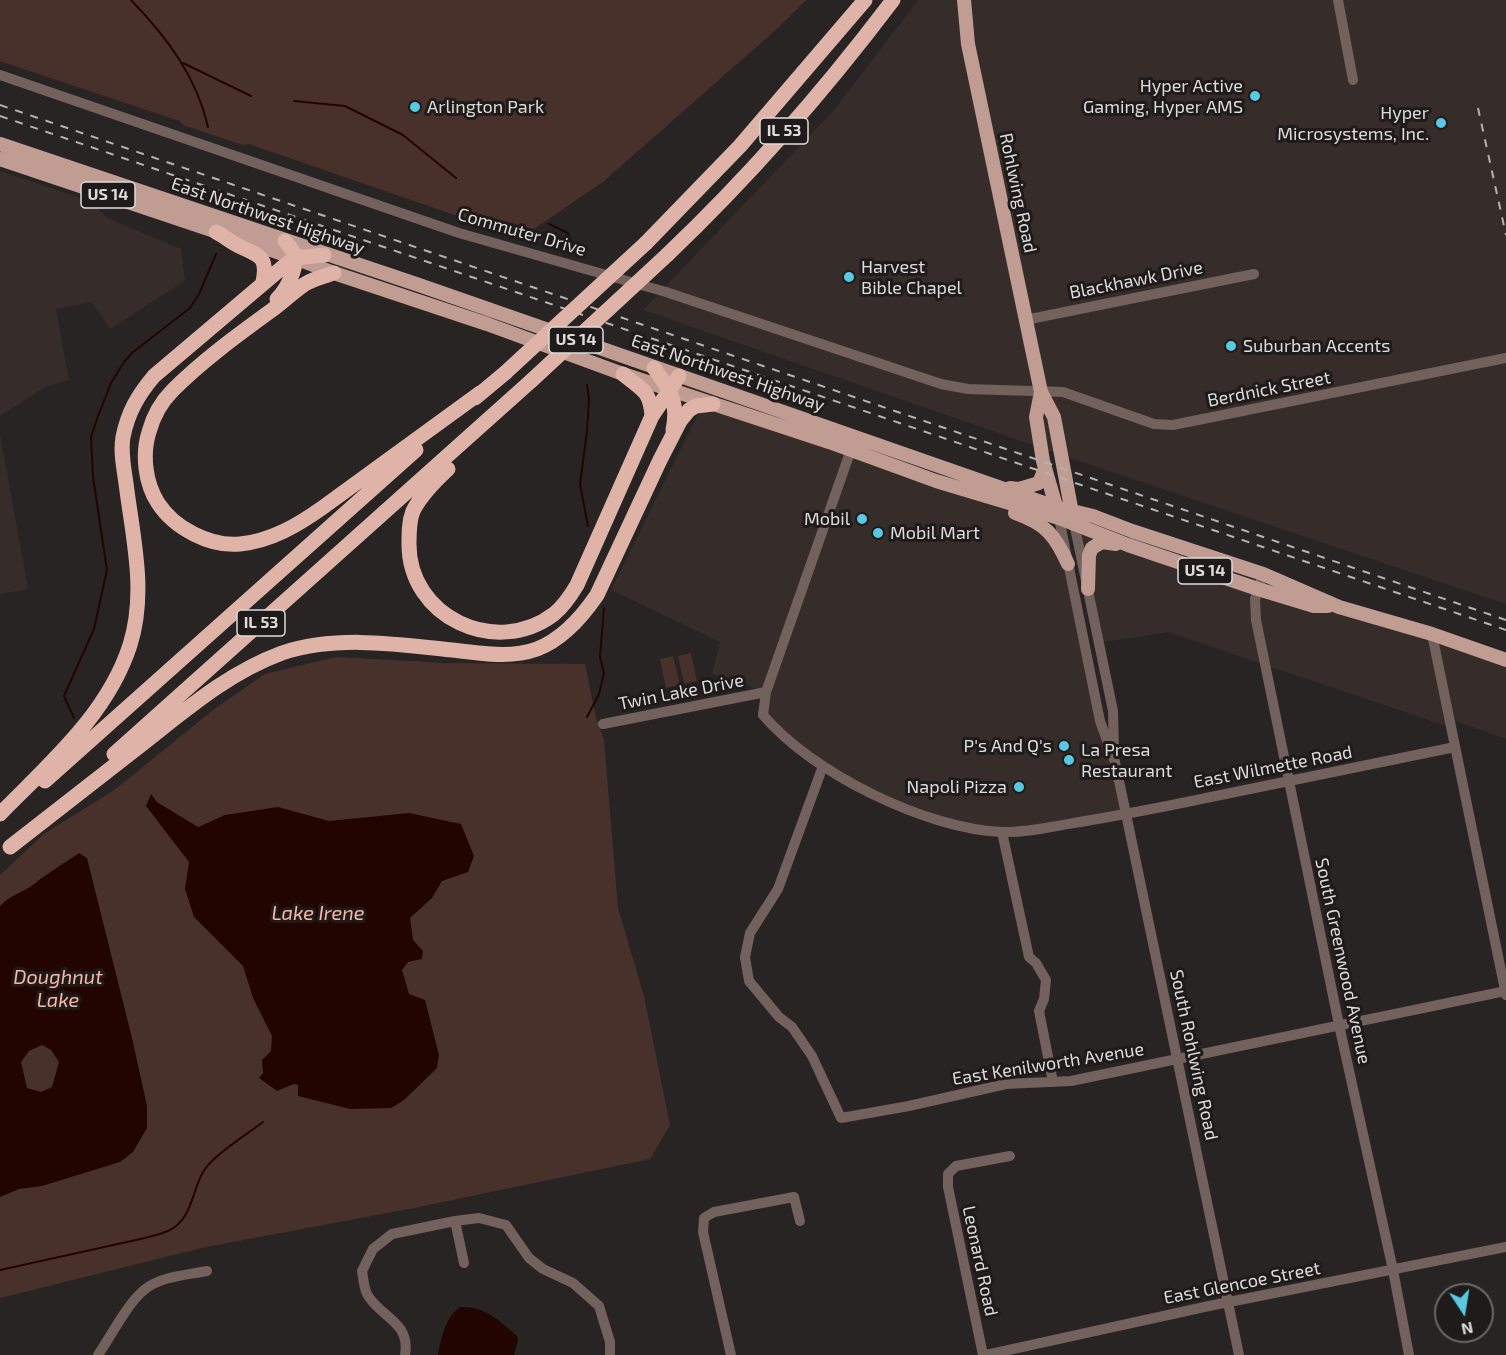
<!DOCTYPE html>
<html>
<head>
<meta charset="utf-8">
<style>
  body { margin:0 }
  #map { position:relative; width:1506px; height:1355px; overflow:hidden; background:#282423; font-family:"Exo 2",sans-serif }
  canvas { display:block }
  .north { position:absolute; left:1434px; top:1283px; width:60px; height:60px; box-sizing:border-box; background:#1e1b1a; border:2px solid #6b6867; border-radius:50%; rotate:168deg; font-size:16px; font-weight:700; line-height:24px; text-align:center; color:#dedcdb }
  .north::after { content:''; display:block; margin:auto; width:21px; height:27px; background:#57c9e2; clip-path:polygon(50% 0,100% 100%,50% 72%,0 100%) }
</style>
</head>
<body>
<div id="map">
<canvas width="1506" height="1355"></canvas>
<div class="north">N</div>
</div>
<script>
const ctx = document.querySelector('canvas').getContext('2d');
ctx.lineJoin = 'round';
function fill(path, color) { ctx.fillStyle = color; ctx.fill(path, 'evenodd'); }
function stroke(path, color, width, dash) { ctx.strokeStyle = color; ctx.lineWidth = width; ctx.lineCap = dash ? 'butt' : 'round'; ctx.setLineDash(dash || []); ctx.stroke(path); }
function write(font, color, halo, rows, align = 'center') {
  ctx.font = font + ' "Exo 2",sans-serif'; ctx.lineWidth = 6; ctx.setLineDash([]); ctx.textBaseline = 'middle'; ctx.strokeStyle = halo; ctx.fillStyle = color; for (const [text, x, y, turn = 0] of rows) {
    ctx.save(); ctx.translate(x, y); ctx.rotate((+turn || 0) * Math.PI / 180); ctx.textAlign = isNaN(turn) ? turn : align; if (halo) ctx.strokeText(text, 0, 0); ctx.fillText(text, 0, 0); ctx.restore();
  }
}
const built = new Path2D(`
  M918,0H1506V604L1073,459L643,310L834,110Z
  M0,171L89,201L108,218L181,249L185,281L110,329L92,302L56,309L69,380L47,386L0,416Z
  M713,404L947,490L1031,519L1058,542L1126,814L1002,832L928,816L823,766L763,715L766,692L712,674L720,642L611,590L697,416Z
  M0,435L28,589L0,594Z
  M1074,523L1128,545L1506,660V739L1450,719L1452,728L1168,632L1098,643Z`);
const green = new Path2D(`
  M0,0H806L779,27L604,181L521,238L249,144L243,145L183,125L180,121L0,61Z
  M691,653L697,681L684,684L678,656Z
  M673,656L680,685L666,688L660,659Z
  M336,657L446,663L585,664L596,718L604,740L618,908L644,996L670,1125L650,1159L414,1208L206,1247L0,1298V875L44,834L117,788L213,710L265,674Z`);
const water = new Path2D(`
  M151,794L157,802L198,827L225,815L278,807L329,821L409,813L461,824L474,856L468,872L442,881L432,898L410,918L413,940L423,951L422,959L408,962L402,970L409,994L425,1000L439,1055L437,1068L404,1100L391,1108L350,1109L298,1096V1085L294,1084L277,1091L259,1078L263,1073L262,1060L271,1051L272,1036L253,998L243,966L194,917L185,889L189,862L146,806Z
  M79,853L87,858L132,1038L147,1106V1128L133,1152L120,1162L42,1186L19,1189L0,1197V906C11,894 30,890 40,879ZM42,1045L51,1050L59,1062L52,1087L41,1092L27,1088L21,1062L29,1051Z
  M460,1307C484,1306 499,1320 517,1336L518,1340L514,1355H438C441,1338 445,1318 460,1307Z`);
const stream = new Path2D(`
  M131,0C166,36 197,77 208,127
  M183,63L251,96
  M294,101L345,106L403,135L456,178
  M549,224L568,233L573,249
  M587,385L589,399L587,431L580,484L588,526
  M587,717L599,694L604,673L600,657L604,608
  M74,718L64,696L94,629L107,570L93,477L91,437L98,416L111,383L124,362L133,352L190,308L199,294L216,254
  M0,1270L145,1238C153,1236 161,1234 168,1231C197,1217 190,1182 211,1162C226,1147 246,1135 263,1122`);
const minor = new Path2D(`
  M1338,0L1353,80
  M0,75L459,233L666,292L941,384L968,389L1063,392L1154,424L1173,425L1506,358
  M1025,320L1254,274
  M853,444L766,692L763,715C812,773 926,829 1002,832C1025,833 1050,827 1074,823C1105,818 1136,812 1167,806C1263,786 1359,767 1455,747
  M1059,518L1100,721L1115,762L1126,814L1239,1355
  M1074,523L1113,711L1114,750
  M1263,574L1255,599L1256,620L1339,1025L1393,1270L1409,1355
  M1432,634L1506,995
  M603,724L766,692
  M823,766L778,889L750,933L745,957L749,981L779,1017L792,1027L812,1056L841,1118L909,1106L1006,1084L1071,1081L1506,991
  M1002,832L1029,957L1036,963L1046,980L1044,999L1039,1011L1053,1082
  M455,1221L464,1263
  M98,1355C111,1336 127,1304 144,1290C161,1276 187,1275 207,1271
  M405,1355C411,1321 379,1317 367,1294C364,1288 363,1277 362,1271L373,1249L392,1234L455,1221L479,1218L506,1225L529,1258L543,1269L573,1283L599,1306L610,1342V1355
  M731,1355L703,1232L704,1218L714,1212L794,1197L800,1221
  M983,1355L948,1187V1174L956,1166L1010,1156
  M986,1355L1209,1306L1506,1247`);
const major = new Path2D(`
  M964,0L968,44L1041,392L1054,417L1073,518
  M0,144L419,285L993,485L1056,507L1093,516L1132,531L1263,574L1339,607L1432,634L1506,660
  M0,159L295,258L334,273L487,324L623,374L829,442L936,481L1059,518L1128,545L1258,589L1314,606H1328
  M1041,392L1036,417L1043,461L1058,513
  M1010,488L1019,489L1039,483L1045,468
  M1015,513C1046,524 1055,535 1068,564
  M1088,589L1089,555L1092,548L1102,542L1116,544`);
const highway = new Path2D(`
  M216,232C224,236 232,243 241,247C260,256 268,257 263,282
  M646,243L740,146L865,0
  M667,255C749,177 825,90 893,0
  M334,273C325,276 313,279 305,284C293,292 283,302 272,310C239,334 203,360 173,390C162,401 153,417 149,432C142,454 145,483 158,503C174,528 210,547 240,544C271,541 298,525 322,508L480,393
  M277,299C286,290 299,267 294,253C292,249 288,245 285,241
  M654,368C670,390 679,402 673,430
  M623,374C642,390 650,390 652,416
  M475,398L505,373
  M448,469C435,481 421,495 413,511C409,521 409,532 409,543C408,617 496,658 554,614C564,606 571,595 577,585L652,416L679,376
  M114,754L531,381
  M45,781L416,450
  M0,814C49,764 108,714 130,645C146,594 134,543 127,491C125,473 120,454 123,437C128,412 138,395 154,376L284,266L295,258L324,255
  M10,847C55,812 100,777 146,741C188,708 230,672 282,653C336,635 397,644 452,650C482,653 509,659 537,649C563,639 582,617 597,595L660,460L680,421L689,410L696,406L713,404`);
const rail = new Path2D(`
  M0,105L1506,620
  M1478,108L1506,235
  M0,116L1506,630`);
const highwayBridge = new Path2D(`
  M505,373L646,243
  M531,381L667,255`);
const markers = [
  [1255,96,6,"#57c9e2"],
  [415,107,6,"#57c9e2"],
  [1441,123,6,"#57c9e2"],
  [849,277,6,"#57c9e2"],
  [1231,346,6,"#57c9e2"],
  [862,519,6,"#57c9e2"],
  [878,533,6,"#57c9e2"],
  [1064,746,6,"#57c9e2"],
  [1069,760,6,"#57c9e2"],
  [1019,787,6,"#57c9e2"]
];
const shields = [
  [784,131,48],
  [108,195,54],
  [576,340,54],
  [1205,571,54],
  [261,623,48]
];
const shieldNames = [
  ["IL 53",784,131],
  ["US 14",108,195],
  ["US 14",576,340],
  ["US 14",1205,571],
  ["IL 53",261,623]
];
const poiNames = [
  ["Hyper Active",1243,86],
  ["Gaming, Hyper AMS",1243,107],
  ["Arlington Park",427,107,"left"],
  ["Hyper",1429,113],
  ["Microsystems, Inc.",1429,134],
  ["Harvest",861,267,"left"],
  ["Bible Chapel",861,288,"left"],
  ["Suburban Accents",1243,346,"left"],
  ["Mobil",850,519],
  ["Mobil Mart",890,533,"left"],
  ["P's And Q's",1052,746],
  ["La Presa",1081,750,"left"],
  ["Restaurant",1081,771,"left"],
  ["Napoli Pizza",1007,787]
];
const streetNames = [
  ["Rohlwing Road",1018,193,78],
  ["East Northwest Highway",268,216,19],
  ["Commuter Drive",522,232,16],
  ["Blackhawk Drive",1136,280,-11],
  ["East Northwest Highway",728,373,19],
  ["Berdnick Street",1269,389,-11],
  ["Twin Lake Drive",681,692,-11],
  ["East Wilmette Road",1273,767,-11],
  ["South Greenwood Avenue",1343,961,78],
  ["South Rohlwing Road",1194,1055,78],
  ["East Kenilworth Avenue",1048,1064,-9],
  ["Leonard Road",980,1261,78],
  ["East Glencoe Street",1242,1283,-11]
];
const waterNames = [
  ["Lake Irene",318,913],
  ["Doughnut",58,977],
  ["Lake",58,1000]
];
fill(built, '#362c2a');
fill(green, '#49312b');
fill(water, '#220501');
stroke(stream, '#220501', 2);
stroke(minor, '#72615c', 10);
stroke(major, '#c09c92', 14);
stroke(highway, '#dfb3a8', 15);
stroke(rail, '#b5b2b1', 2, [8, 8]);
stroke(highwayBridge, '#dfb3a8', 15);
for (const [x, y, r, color] of markers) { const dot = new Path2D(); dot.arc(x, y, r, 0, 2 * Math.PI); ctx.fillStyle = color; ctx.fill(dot); stroke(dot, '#1e1b1a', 2); }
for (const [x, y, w] of shields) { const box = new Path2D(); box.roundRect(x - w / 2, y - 13, w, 26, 4.5); ctx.fillStyle = '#1e1b1a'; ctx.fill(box); stroke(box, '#dedcdb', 1.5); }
write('bold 16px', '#dedcdb', null, shieldNames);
write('18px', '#dedcdb', '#1e1b1a', poiNames, 'right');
write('18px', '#dedcdb', '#1e1b1a', streetNames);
write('italic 20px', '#fbb6a5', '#1e1b1a', waterNames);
</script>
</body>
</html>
